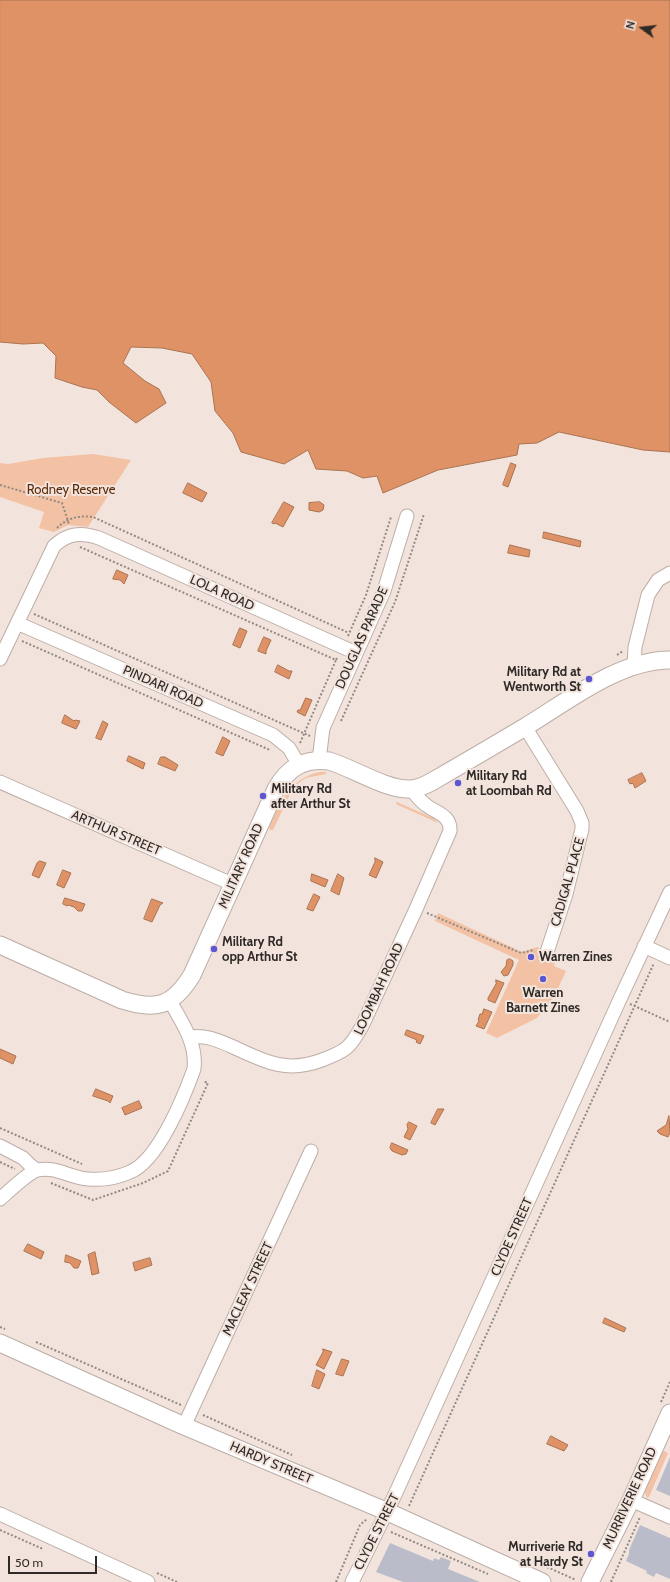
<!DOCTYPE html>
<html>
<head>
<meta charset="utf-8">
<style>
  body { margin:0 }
  #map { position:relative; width:670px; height:1582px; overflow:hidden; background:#f2e4dc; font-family:Cabin,sans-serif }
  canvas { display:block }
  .north { position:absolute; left:622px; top:8px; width:40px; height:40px; -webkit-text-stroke:3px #f2e4dc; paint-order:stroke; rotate:285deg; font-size:11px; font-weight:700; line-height:16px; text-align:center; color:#2f2a27 }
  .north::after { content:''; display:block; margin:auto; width:14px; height:18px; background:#2f2a27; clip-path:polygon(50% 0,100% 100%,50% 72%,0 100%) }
  .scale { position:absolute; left:8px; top:1556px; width:89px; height:18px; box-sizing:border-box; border:2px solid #2f2a27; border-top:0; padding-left:5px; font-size:12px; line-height:14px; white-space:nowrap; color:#2f2a27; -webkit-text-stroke:3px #f2e4dc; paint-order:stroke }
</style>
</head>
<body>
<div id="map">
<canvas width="670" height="1582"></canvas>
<div class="north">N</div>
<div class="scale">50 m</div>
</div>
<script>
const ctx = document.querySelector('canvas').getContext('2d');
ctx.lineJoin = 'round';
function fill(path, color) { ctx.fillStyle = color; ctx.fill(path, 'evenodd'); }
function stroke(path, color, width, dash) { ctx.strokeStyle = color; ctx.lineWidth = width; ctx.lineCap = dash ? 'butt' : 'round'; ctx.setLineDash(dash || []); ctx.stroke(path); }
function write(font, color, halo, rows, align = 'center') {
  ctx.font = font + ' Cabin,sans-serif'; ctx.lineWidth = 4; ctx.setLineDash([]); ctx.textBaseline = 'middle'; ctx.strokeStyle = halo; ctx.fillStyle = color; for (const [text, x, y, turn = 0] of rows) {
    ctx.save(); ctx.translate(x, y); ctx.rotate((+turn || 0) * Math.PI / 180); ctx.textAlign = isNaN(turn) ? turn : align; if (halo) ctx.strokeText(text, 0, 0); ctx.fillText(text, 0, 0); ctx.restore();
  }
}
const green = new Path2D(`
  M93,454L131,460L88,527L68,525L54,532L39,528L44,512L0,497V463L8,464L43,458Z
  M320,772H326V774L306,778L294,786L273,830H270L269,828C280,803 290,778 320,772Z
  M397,802L433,818L438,823L396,804Z
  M438,913L522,952L537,947L541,949L539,955L555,963L554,966L566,971L554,997L537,1018L497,1038L486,1033L519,960L435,921Z
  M664,1451L668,1453L649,1497L647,1498L644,1490L662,1452Z`);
const water = new Path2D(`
  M0,0H670V452L643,450L559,432L537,443L519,444L517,455L438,470L383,493L377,476L363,478L347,471L316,469L308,450L284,464L241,452L233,433L215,411L211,382L192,354L162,348L131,347L123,363L145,381L159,389L166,403L136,423L109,402L97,390L82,387L55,378L56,356L43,343L23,344L0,342Z
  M511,463L516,465L508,487L503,485Z
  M188,483L207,493L202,502L183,493Z
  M284,502L294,507L283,527L275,523L274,524L272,523Z
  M320,502L324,505L323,510L319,512L309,510V503Z
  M544,532L581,541L580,547L543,538Z
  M510,545L530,550L529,557L508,553Z
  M117,570L128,575L124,584L120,580L113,579Z
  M240,628L247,631L240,648L233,645Z
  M264,637L271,640L266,651V654L258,651Z
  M278,665L289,671H292L289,679L275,672Z
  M306,698L312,700L305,716L297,712L298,710H300Z
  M65,715L74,721L75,720L80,721L76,729L62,723Z
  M103,721L108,724L101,740L96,738Z
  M223,737L230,741L223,756L216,753Z
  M129,756L145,763L143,769L127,761Z
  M161,757H165L178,765L175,771L158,764Z
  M642,773L646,781L635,788L633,783L630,784L628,780Z
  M375,858L383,862L376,878L369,875L375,862Z
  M40,861L46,863L39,878L32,875L37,863Z
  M63,870L71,873L64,888L57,885Z
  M312,874L328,880L325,887L311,881Z
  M338,874L344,878L339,895L331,891Z
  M314,894L320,897L313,911L307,909Z
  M65,898L85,904L82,911H78L74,907L68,905L67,906L63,904Z
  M152,899L163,903L160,905L152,922L144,919Z
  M510,959L513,961V965L508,975L504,976L501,972L506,966L507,960Z
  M496,980L504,983L495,1003L488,1000V998L496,984Z
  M484,1009L492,1012L484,1029L476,1026L479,1021L478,1020L480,1014H482Z
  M407,1030L424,1036L420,1044L416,1042L417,1040L405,1035Z
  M0,1049L16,1056L13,1064L0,1058Z
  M96,1089L113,1096L110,1103L108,1101L93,1096Z
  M139,1101L142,1108L125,1115L122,1108Z
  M438,1109H444L435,1125L431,1123Z
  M669,1116L670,1133L668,1137L660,1134L657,1131L666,1125Z
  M409,1122L417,1126L410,1140L404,1137L408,1129L407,1125Z
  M392,1143L408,1150L406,1154L402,1155L392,1151L390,1148Z
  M28,1244L44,1252L41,1259L24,1251Z
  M95,1252L99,1273L92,1275L88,1255Z
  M66,1255L81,1261L78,1268H74L70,1263L65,1262Z
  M150,1258L152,1265L135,1271L133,1263Z
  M605,1318L626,1328L624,1332L603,1323Z
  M323,1349L332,1352L324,1369L316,1365L323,1352Z
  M342,1359L349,1361L343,1376L336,1374Z
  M317,1370L325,1374L319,1389L312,1386Z
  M551,1436L568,1445L564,1451L547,1444Z`);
const building = new Path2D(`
  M670,1457V1496L656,1490Z
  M640,1525L670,1538V1579L656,1573L654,1577L646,1573L647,1571L626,1561L629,1554V1550Z
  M390,1543L433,1561L434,1558L439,1560L441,1557L451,1561L448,1569L480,1582H403L376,1572Z`);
const path = new Path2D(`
  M0,485L62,503L69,524
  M57,528C67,518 79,515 93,517L349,633
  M80,547L336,660L337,658
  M34,614L310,736
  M348,636L366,595L391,517
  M22,641L270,750
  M617,655L623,651
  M341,721L395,602L424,514
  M300,743L336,660
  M427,913L521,953L534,950
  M630,1004L670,1022
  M0,1128L82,1164
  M0,1162L15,1169
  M51,1183L93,1200L143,1183L168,1171L208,1083L203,1081
  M0,1327L5,1329
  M36,1342L181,1405
  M661,1402L670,1382
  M203,1415L292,1455
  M409,1506L654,963
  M0,1530L43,1549
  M391,1532L488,1574
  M547,1567L576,1580
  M157,1573L177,1582
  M336,1582L360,1525L367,1519
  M611,1582L640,1517`);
const minor = new Path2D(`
  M17,623L273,735L289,748L299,765
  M0,659L54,546C68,533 81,532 99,538L356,653
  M634,666L635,647L648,595L658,580L670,573
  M525,727L577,811L582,823V829L566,894L546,955
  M319,760L323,728L384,591L407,516
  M0,782L232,884
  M644,946L670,958
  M190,1037C206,1035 217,1040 231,1046C264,1061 285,1074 322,1060C346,1051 350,1048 362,1026L416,909L450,831C451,815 436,813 426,805C420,801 416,795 411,789
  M0,1146L23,1158L30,1165L37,1170
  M0,1199C8,1192 30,1171 38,1170C55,1166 71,1178 88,1179C102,1180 117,1178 130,1172C158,1161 184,1097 194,1069C197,1043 182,1023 170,1001
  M184,1426L311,1151
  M631,1500L670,1517
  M0,1514L148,1582
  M352,1582L393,1499L620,999L670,892`);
const tertiary = new Path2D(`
  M0,945L122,1000C157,1011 173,1006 192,975L276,789C288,768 303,758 329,761C353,768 386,790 410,789C418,789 426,785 433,781C464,763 495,745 525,727C568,701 619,660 670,660
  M0,1343L184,1426L388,1512L542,1582
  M590,1582L631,1500L670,1413`);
const markers = [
  [589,679,4,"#5e56ce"],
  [458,783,4,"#5e56ce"],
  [263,796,4,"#5e56ce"],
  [214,949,4,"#5e56ce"],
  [531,957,4,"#5e56ce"],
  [543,979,4,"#5e56ce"],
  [591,1554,4,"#5e56ce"]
];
const parkNames = [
  ["Rodney Reserve",71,490]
];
const streetNames = [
  ["LOLA ROAD",222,593,24],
  ["DOUGLAS PARADE",362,638,-66],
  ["PINDARI ROAD",163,687,24],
  ["ARTHUR STREET",116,833,23],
  ["MILITARY ROAD",241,866,-66],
  ["CADIGAL PLACE",568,882,-74],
  ["LOOMBAH ROAD",379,989,-65],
  ["CLYDE STREET",512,1237,-66],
  ["MACLEAY STREET",248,1289,-65],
  ["HARDY STREET",271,1463,23],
  ["MURRIVERIE ROAD",630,1498,-65],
  ["CLYDE STREET",377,1532,-63]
];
const poiNames = [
  ["Military Rd at",581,672,"right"],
  ["Wentworth St",581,687,"right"],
  ["Military Rd",466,776],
  ["at Loombah Rd",466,791],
  ["Military Rd",271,789],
  ["after Arthur St",271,804],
  ["Military Rd",222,942],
  ["opp Arthur St",222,957],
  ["Warren Zines",539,957],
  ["Warren",543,993,"center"],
  ["Barnett Zines",543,1008,"center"],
  ["Murriverie Rd",583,1547,"right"],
  ["at Hardy St",583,1562,"right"]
];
fill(green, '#f3c1a4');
fill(water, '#df9265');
stroke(water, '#aa7352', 1);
fill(building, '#bbbcca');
stroke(minor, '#bcaea7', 15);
stroke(tertiary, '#bcaea7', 19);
stroke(path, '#928983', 2, [2, 2]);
stroke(minor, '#fff', 13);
stroke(tertiary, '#fff', 17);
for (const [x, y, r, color] of markers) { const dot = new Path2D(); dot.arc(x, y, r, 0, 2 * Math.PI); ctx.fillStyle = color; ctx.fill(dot); stroke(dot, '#f2e4dc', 1.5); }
write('13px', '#5e2d09', '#f2e4dc', parkNames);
write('13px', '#2f2a27', '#f2e4dc', streetNames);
write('bold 13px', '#2f2a27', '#f2e4dc', poiNames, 'left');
</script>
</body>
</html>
